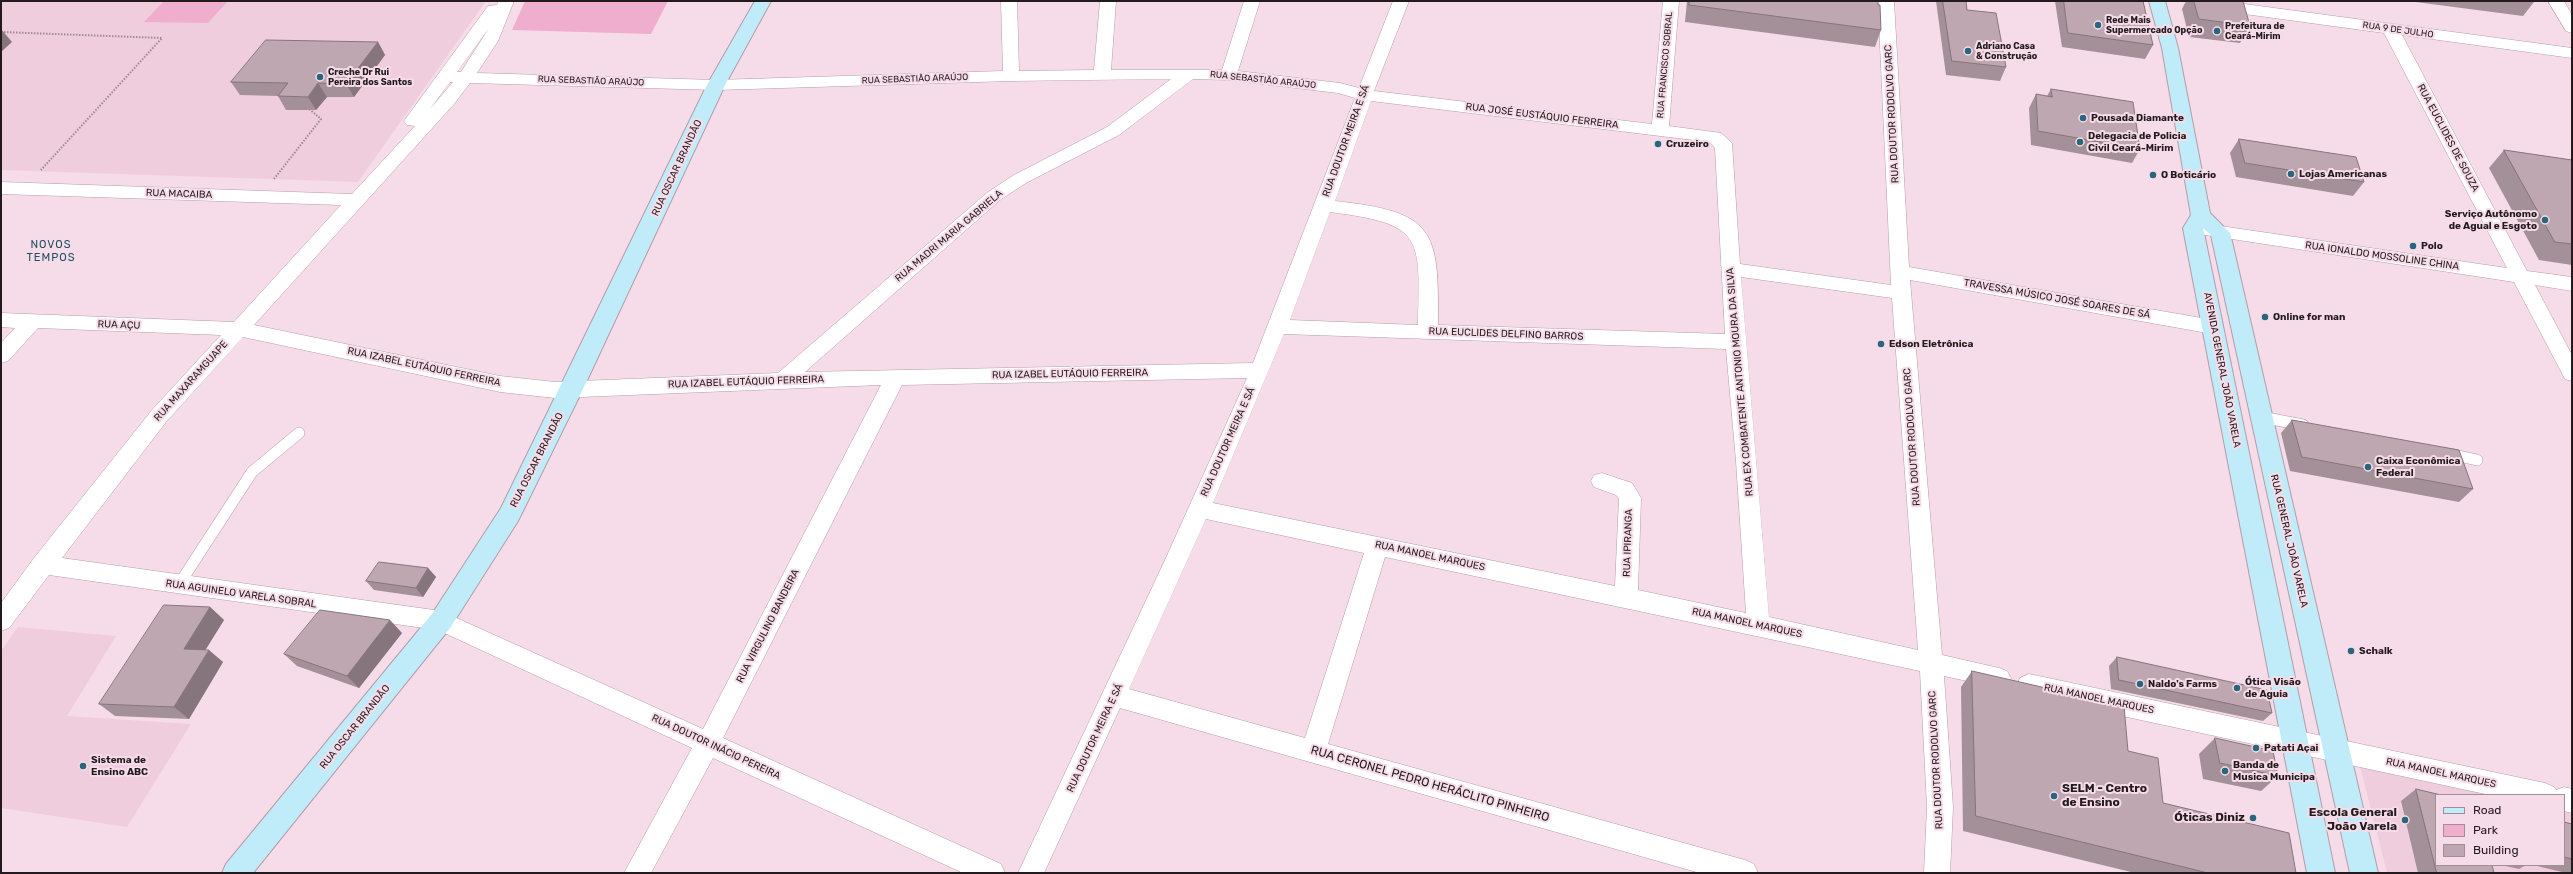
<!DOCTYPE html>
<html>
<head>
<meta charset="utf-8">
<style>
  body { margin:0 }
  #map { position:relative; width:2573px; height:874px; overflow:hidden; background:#f6dce8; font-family:Rubik,sans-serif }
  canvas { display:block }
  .frame { position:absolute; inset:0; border:2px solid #231a1e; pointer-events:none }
  .legend { position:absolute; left:2435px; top:794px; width:130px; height:72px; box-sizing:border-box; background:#f6dce8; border:1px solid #a28e97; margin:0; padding:5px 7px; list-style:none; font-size:12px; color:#231a1e }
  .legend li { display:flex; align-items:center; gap:8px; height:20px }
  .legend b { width:20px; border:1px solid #a28e97 }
</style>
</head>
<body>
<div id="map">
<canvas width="2573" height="874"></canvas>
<div class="frame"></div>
<ul class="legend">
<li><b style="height:5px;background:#c0ecfa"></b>Road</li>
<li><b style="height:11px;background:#efaecd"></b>Park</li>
<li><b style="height:11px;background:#bfa7b2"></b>Building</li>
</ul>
</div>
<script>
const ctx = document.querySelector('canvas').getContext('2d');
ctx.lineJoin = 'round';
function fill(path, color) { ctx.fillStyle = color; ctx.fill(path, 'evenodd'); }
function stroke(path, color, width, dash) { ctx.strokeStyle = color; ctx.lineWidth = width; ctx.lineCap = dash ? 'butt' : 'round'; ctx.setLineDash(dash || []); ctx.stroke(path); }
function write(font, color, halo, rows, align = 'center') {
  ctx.font = font + ' Rubik,sans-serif'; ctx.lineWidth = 4; ctx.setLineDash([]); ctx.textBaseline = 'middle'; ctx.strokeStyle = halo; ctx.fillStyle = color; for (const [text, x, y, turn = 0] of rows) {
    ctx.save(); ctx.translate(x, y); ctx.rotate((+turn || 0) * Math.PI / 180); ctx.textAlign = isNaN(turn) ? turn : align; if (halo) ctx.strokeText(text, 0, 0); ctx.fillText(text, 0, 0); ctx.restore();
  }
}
const built = new Path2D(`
  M1,1H486L358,182L1,170Z
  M18,627L116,636L67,716L191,724L127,827L1,808V651Z
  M2360,766L2494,795H2436V865H2564V810L2572,812V873H2387Z`);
const green = new Path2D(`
  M164,1H228L208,23L144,22Z
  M525,1H668L651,34L512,30Z`);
const path = new Path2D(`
  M1,32L162,38L40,171
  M274,179L321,119L308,108`);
const lane = new Path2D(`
  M2261,417L2303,425
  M2450,454L2477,460
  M178,586L252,472L299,433`);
const street = new Path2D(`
  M498,1H514L498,41L477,73L716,80L1003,71L1001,1H1017L1019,71L1094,70L1100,1H1116L1111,70H1222L1244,1H1260L1238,71L1340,83L1359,88L1393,1H1409L1374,91L1652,124L1663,1H1679L1669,126L1721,133L1732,143L1740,264L1891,285L1878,1H1894L1909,267L2213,320L2220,322L2223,327L2220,332L2213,334L1910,280L1942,655L1999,668L2007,671L2011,678L2007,685L1999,688L1944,676L1953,807L1950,873H1924L1927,807L1920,671L1385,557L1328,744L1745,860L1754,864L1758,873H1700L1120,708L1044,873H1018L1165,560L1247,378L902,385L723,738L1001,864L1005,873H963L713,758L651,873H624L692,748L438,630L49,575L9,628L1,631V603L34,558L152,410L221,335L38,328L8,361L1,363V343L15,328L1,327V313L234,322L341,205L1,194V182L352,194L415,126L407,125L404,121L488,6L497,5ZM489,28L461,72H457ZM1171,79L1107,127L1014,175L988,192L778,373L555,382L500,376L254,325L454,104L470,83L716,90L1011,81ZM1193,79L1229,80L1338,93L1355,98L1253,363L805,372L1000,200L1026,183L1119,135ZM450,82H453L430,109ZM1371,101L1710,142L1715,148L1725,334L1438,325C1439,229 1435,212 1335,201ZM1330,212C1424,224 1420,236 1418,325L1290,320ZM1741,277L1892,298L1918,650L1769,617ZM1284,334L1726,349L1736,461L1746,613L1638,590L1641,498L1632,483L1602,473L1594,475L1591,481L1594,487L1616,495L1619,499L1615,586L1213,503ZM243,337L500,392L555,398L881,385L703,729L441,611L62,558L166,422ZM1206,519L1364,553L1305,738L1129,689Z
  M2221,1H2237V3L2572,48V58L2402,35L2527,271L2572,277V291L2535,285L2572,355V381L2565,379L2514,282L2186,232L2184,228L2186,224L2193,222L2507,268L2384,33L2230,12L2224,10Z
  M2548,1H2564L2572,15V33L2566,31Z
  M2029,674L2545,783L2554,787L2556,790L2564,787L2572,789V813L2564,811V795H2490L2029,696L2020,692L2017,685L2020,678Z`);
const secondary = new Path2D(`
  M755,1H771L725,85L583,389L518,521L450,628L253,873H222L226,864L432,614L501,508L707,85Z
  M2149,1H2165L2178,48L2210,213L2230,233L2378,873H2350L2211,235L2203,228L2335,873H2307L2183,228L2191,215L2162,48Z`);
const wall = new Path2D(`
  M1687,1H1878L1881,30L1875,47L1685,22Z
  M1936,1H1966L1967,10L2006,67L2000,81L1946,75Z
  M2055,1H2143L2153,45L2145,59L2062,47Z
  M2186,1H2243L2250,26L2240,43L2189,37L2182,9Z
  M2408,1H2533L2534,2L2523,16Z
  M378,42L385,55L354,97H327L316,110H286L278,96L240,95L231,82Z
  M2051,89L2140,149L2132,163L2031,145L2029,108L2036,94L2047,96Z
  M2239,139L2364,182L2353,196L2236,177L2230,153Z
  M2504,150L2572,160V265L2539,260L2489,168Z
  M2292,420L2473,489L2459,502L2290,471L2281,433Z
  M428,568L436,577L423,597L374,590L366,581Z
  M210,607L224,620L205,650L223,662L189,719L115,716L99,704Z
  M402,633L359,688L297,666L284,654Z
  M2117,657L2272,713L2263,721L2111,689L2109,666Z
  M1972,671L2128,751L2163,803L2296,873H2135L1963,831L1961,687Z
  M2215,738L2278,776L2261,791L2203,779L2199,754Z
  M2416,789L2494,873H2418L2401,801Z
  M2564,822L2572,824V873H2566L2533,865H2564Z
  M2501,865H2526L2519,869Z`);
const shadedWall = new Path2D(`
  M1,29L12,42L1,52Z
  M378,42L385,55L354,97L346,84Z
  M318,83L327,97L316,110L308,97Z
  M428,568L436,577L423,597L416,588Z
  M210,607L224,620L198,662L184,649Z
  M390,620L402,633L359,688L347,676Z
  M209,650L223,662L189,719L174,707Z`);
const building = new Path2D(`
  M1690,1H1878V5H1880L1881,30L1689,5Z
  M1943,1H1966L1967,10L1996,13L2006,67L1952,61Z
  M2064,1H2143L2153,45L2068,33Z
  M2194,1H2243L2250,26L2199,19Z
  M266,40L378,42L346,84L318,83L308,97L278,96L288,83L231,82Z
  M2051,89L2133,102L2140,149L2038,131L2036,94L2052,97Z
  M2239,139L2356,157L2364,182L2245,163Z
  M2504,150L2572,160V244L2555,242Z
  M2292,420L2459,450L2473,489L2302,457Z
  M379,562L428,568L416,588L366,581Z
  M164,605L210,607L184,649L209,650L174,707L99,704Z
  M320,610L390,620L347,676L284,654Z
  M2117,657L2267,690L2272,713L2119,680Z
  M1972,671L2124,706L2128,751L2158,758L2163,803L2289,833L2296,873H2208L1976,816Z
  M2215,738L2273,751L2278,776L2220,763Z
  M2416,789L2441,795H2436V865H2492L2494,873H2437Z
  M2564,822L2572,824V859L2564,857Z`);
const markers = [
  [2098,25,4,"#28667c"],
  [2217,31,4,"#28667c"],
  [1968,51,4,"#28667c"],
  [320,77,4,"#28667c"],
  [2083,118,4,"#28667c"],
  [2080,142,4,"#28667c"],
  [1658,144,4,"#28667c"],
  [2291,174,4,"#28667c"],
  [2153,175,4,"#28667c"],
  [2545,220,4,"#28667c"],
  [2413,246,4,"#28667c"],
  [2265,317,4,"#28667c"],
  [1881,344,4,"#28667c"],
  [2368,467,4,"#28667c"],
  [2351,651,4,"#28667c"],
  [2140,684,4,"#28667c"],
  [2237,688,4,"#28667c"],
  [2256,748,4,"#28667c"],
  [83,766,4,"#28667c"],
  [2225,771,4,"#28667c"],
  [2054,796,4,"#28667c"],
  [2253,818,4,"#28667c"],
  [2405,820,4,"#28667c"]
];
const farPoinames = [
  ["Rede Mais",2106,20],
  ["Supermercado Opção",2106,30],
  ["Prefeitura de",2225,26],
  ["Ceará-Mirim",2225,36],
  ["Adriano Casa",1976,46],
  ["& Construção",1976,56],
  ["Creche Dr Rui",328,72],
  ["Pereira dos Santos",328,82]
];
const farStreetnames = [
  ["RUA 9 DE JULHO",2398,30,8],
  ["RUA FRANCISCO SOBRAL",1665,65,-85],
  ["RUA SEBASTIÃO ARAÚJO",915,79,-2],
  ["RUA SEBASTIÃO ARAÚJO",1263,80,6],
  ["RUA SEBASTIÃO ARAÚJO",591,81,2]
];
const streetNames = [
  ["RUA DOUTOR RODOLVO GARC",1892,114,-93],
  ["RUA JOSÉ EUSTÁQUIO FERREIRA",1542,116,7],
  ["RUA EUCLIDES DE SOUZA",2448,138,62],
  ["RUA DOUTOR MEIRA E SÁ",1346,141,-70],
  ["RUA OSCAR BRANDÃO",677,168,-65],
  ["RUA MACAIBA",179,194,2],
  ["RUA MADRI MARIA GABRIELA",949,236,-40],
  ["RUA IONALDO MOSSOLINE CHINA",2382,256,8],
  ["TRAVESSA MÚSICO JOSÉ SOARES DE SÁ",2057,299,10],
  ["RUA AÇU",119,325,2],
  ["RUA EUCLIDES DELFINO BARROS",1506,334,2],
  ["RUA IZABEL EUTÁQUIO FERREIRA",424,367,12],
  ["AVENIDA GENERAL JOÃO VARELA",2222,370,79],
  ["RUA IZABEL EUTÁQUIO FERREIRA",1070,374,-1],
  ["RUA MAXARAMGUAPE",191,381,-48],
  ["RUA IZABEL EUTÁQUIO FERREIRA",746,382,-2],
  ["RUA EX COMBATENTE ANTONIO MOURA DA SILVA",1740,382,-95],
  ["RUA DOUTOR RODOLVO GARC",1912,437,-94],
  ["RUA DOUTOR MEIRA E SÁ",1228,442,-66],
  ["RUA OSCAR BRANDÃO",537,460,-63],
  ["RUA GENERAL JOÃO VARELA",2289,541,77],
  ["RUA IPIRANGA",1628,543,-88],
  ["RUA MANOEL MARQUES",1430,556,12],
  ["RUA AGUINELO VARELA SOBRAL",241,594,8],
  ["RUA MANOEL MARQUES",1747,623,12],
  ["RUA VIRGULINO BANDEIRA",768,626,-63],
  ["RUA MANOEL MARQUES",2099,699,12],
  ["RUA OSCAR BRANDÃO",355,727,-51],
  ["RUA DOUTOR MEIRA E SÁ",1095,738,-65],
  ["RUA DOUTOR INÁCIO PEREIRA",716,747,25],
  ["RUA DOUTOR RODOLVO GARC",1936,760,-93],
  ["RUA MANOEL MARQUES",2441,773,12]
];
const poiNames = [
  ["Pousada Diamante",2091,118],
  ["Delegacia de Policia",2088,136],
  ["Civil Ceará-Mirim",2088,148],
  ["Cruzeiro",1666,144],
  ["Lojas Americanas",2299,174],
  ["O Boticário",2161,175],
  ["Serviço Autônomo",2537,214,"right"],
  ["de Agual e Esgoto",2537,226,"right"],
  ["Polo",2421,246],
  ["Online for man",2273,317],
  ["Edson Eletrônica",1889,344],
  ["Caixa Econômica",2376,461],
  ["Federal",2376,473],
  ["Schalk",2359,651],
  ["Ótica Visão",2245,682],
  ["de Aguia",2245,694],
  ["Naldo's Farms",2148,684],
  ["Patati Açai",2264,748],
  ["Sistema de",91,760],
  ["Ensino ABC",91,772],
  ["Banda de",2233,765],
  ["Musica Municipa",2233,777]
];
const neighbourhoodNames = [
  ["NOVOS",51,245],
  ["TEMPOS",51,258]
];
const nearStreetnames = [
  ["RUA CERONEL PEDRO HERÁCLITO PINHEIRO",1430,784,16]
];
const nearPoinames = [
  ["SELM - Centro",2062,789,"left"],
  ["de Ensino",2062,803,"left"],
  ["Escola General",2397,813],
  ["João Varela",2397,827],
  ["Óticas Diniz",2245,818]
];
fill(built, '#efcddd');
fill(green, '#efaecd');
stroke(lane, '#b59ca7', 12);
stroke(street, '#b59ca7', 1);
stroke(secondary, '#b59ca7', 2);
stroke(path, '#9d8a93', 2, [1.5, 1.5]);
stroke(lane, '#fff', 11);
fill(street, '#fff');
fill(secondary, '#c0ecfa');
fill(wall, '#a49099');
fill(shadedWall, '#86757d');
fill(building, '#bfa7b2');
stroke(building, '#86757d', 1);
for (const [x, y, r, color] of markers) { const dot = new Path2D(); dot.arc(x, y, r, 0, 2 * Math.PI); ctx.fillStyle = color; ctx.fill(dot); stroke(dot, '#f6dce8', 1.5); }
write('bold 9px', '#231a1e', '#f6dce8', farPoinames, 'left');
write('9px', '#231a1e', '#f6dce8', farStreetnames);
write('10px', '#231a1e', '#f6dce8', streetNames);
write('bold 10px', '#231a1e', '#f6dce8', poiNames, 'left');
ctx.letterSpacing = '1px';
write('11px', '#1e4f61', '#f6dce8', neighbourhoodNames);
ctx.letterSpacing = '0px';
write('12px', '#231a1e', '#f6dce8', nearStreetnames);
write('bold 12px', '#231a1e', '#f6dce8', nearPoinames, 'right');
</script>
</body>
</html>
